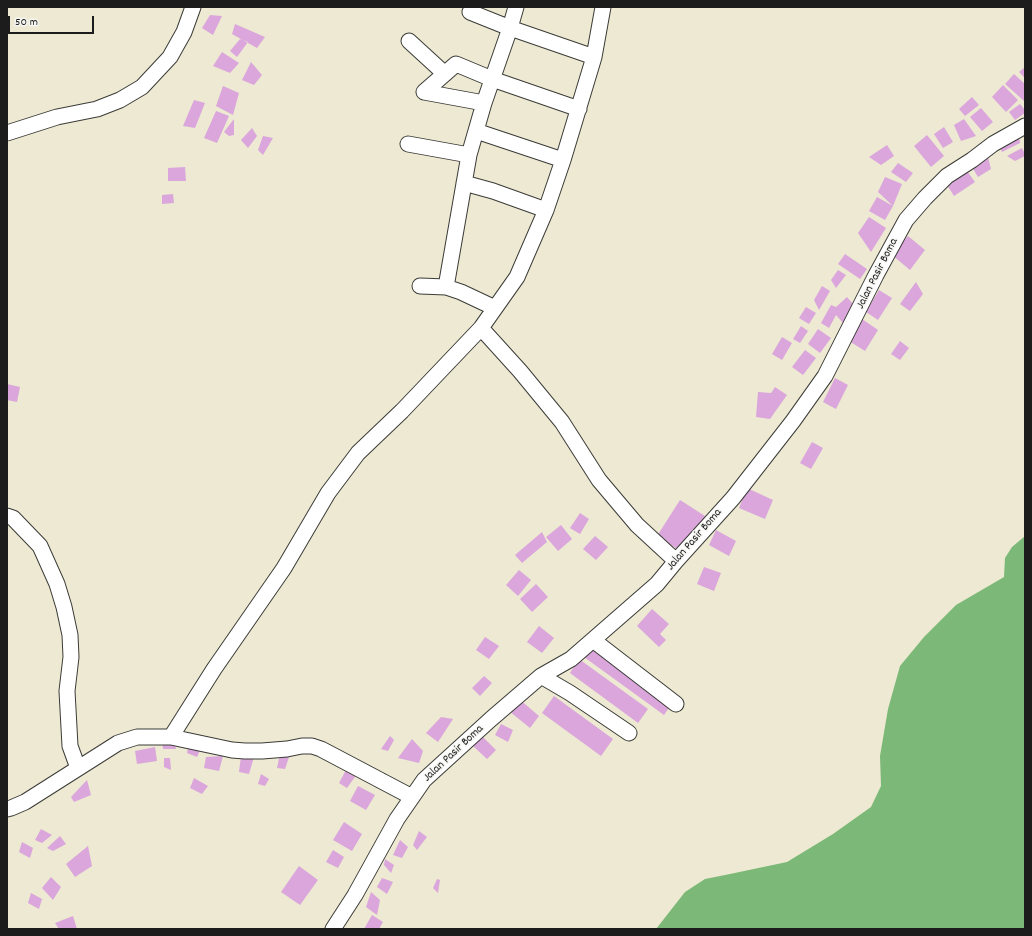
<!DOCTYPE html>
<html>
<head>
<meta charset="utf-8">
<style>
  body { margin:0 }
  #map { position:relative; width:1032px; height:936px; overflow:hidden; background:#ede9d2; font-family:Dekko,sans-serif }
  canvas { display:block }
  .frame { position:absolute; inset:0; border:8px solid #1c1c1c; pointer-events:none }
  .scale { position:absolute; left:8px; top:16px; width:86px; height:18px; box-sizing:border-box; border:2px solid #1c1c1c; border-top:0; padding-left:5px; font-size:12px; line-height:14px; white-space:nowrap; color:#1c1c1c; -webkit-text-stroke:3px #f6f6f2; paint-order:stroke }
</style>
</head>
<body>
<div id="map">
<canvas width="1032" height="936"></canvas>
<div class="frame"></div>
<div class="scale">50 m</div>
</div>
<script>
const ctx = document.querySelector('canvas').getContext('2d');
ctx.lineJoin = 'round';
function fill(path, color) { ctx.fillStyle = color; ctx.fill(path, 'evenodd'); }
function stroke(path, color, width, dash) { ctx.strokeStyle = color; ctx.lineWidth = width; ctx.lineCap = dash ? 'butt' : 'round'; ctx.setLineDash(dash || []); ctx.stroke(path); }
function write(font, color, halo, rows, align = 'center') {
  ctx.font = font + ' Dekko,sans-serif'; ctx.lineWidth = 3; ctx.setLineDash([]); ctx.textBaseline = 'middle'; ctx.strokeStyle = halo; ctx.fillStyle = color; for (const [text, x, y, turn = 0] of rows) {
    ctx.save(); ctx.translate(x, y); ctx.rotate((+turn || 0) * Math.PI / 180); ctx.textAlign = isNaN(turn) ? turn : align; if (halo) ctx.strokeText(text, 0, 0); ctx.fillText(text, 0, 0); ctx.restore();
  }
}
const forest = new Path2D(`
  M1025,536V929H656L685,892L705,879L730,874L787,862L833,834L871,807L881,786L880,756L888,709L900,666L924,637L956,605L1004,577L1005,558L1012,547Z`);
const building = new Path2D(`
  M210,15L222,16L213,35L202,28Z
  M235,24L265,37L257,48L232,34Z
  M240,39L248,42L237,57L230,51Z
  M222,52L239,63L230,73L213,66Z
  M251,62L262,75L254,85L242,80Z
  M1025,67V78L1019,72Z
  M1014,74L1025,84V100L1024,101L1005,84Z
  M1003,85L1018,100L1006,112L992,97Z
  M223,86L239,93L233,115L216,106Z
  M972,97L979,105L965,116L959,109Z
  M194,100L205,103L195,128L183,126Z
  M1020,104L1025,110V113L1015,120L1009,112Z
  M981,108L993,122L982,131L970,117Z
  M216,111L229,116L217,143L204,138Z
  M234,119V135L229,136L224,132Z
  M964,119L976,136L961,141L954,125Z
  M944,127L953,142L943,148L934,134Z
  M252,128L257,136L248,148L241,140Z
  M927,135L944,156L931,167L914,146Z
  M263,136L273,138L263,155L258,150Z
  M1019,136L1020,143L1002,152L999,146Z
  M887,145L894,156L881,165L869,157Z
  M1022,148L1025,154V156L1015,161L1007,156Z
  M988,157L991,169L978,177L972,167Z
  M898,163L913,173L906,182L891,172Z
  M185,167L186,181H168V168Z
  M967,171L975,182L954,196L947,185Z
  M885,177L902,184L893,206L878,192Z
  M173,194L174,203L162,204V195Z
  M877,197L893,206L885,220L869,211Z
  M869,217L886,228L871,252L858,233Z
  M908,236L925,250L910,270L892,255Z
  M845,254L867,269L860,279L838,264Z
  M838,270L846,275L836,288L831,280Z
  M916,282L923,294L910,311L900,304Z
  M822,286L830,291L819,310L814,300Z
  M879,290L892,298L878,320L866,312Z
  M847,297L853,304L843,323L836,315L829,328L821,323L831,305L836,307Z
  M806,307L816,313L809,324L799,318Z
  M862,319L878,330L865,351L849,341Z
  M801,326L808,331L800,343L793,339Z
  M818,329L831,338L820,353L808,344Z
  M782,337L792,343L782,360L772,354Z
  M900,341L909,348L900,360L891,354Z
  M805,350L816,358L803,375L792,367Z
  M835,378L848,385L836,409L823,402Z
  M7,384L20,387L17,402L7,400Z
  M775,387L787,395L770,419L756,417L758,392L771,393Z
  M812,442L823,448L811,469L800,463Z
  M747,488L773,500L765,519L739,508Z
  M680,500L705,516L682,552L657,536Z
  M580,513L589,519L580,534L570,528Z
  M561,525L572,539L558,551L546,537Z
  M716,530L736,541L729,556L709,545Z
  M542,532L547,542L522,563L515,555Z
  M595,536L608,547L596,560L583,549Z
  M704,567L721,573L714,591L697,584Z
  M519,570L531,580L518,596L506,585Z
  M536,584L548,597L532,612L520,599Z
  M652,609L669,624L660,634L666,640L659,647L637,626Z
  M539,626L554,638L542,653L527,642Z
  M485,637L499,646L489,659L476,650Z
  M593,644L673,702L664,715L584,657Z
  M579,659L648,709L638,723L570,673Z
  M484,676L492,683L480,696L472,688Z
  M554,696L613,739L601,756L542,713Z
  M519,699L539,716L530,728L509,711Z
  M441,717L453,719L438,742L426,733Z
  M501,724L513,730L508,742L495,735Z
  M390,736L394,740L388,751L381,749Z
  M482,736L496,750L487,759L473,746Z
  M412,739L423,751L419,763L398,758Z
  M162,740L174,742L176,749H163Z
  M189,743L202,746L197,757L187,753Z
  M155,747L157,761L137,764L135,751Z
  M280,754L289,757L285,769L277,768Z
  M223,756L219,771L204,768L206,757Z
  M241,756L254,757L249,774L239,772Z
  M164,758H170L171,770L164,767Z
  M346,770L357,774L347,788L339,783Z
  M261,774L269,779L265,786L258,784Z
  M194,778L208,786L202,794L190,788Z
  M87,780L91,795L74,802L71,797Z
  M358,786L375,795L366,810L350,801Z
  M344,822L362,834L352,851L333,840Z
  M41,829L52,835L42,843L35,840Z
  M419,831L427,837L417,850L413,845Z
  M60,836L66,844L53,851L47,848Z
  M400,840L408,847L402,858L393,855Z
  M22,842L33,848L30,858L19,852Z
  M88,846L92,866L75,877L66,864Z
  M333,850L344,857L338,868L326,862Z
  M385,859L394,865L391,873L384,865Z
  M299,866L318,880L300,905L281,892Z
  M51,877L61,887L53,900L42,888Z
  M382,878L393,882L387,894L377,887Z
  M437,879L440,880L438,893L433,888Z
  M371,892L380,900L377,915L366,907Z
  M31,893L42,899L39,909L28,903Z
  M372,915L383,922L379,929H364Z
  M73,916L77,929H59L55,923Z`);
const minor = new Path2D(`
  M470,12L510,28L594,57
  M409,41L445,74
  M424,92L456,64L492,79L579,109
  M424,92L484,103
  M476,131L563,160
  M7,133L57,117L97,109L120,100L142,87L170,57L184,32L193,7
  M408,144L469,155
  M464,183L493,191L546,210
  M420,286L446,287L461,292L495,308
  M446,287L469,155L484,103L510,28L516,7
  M481,328L520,371L562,422L599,480L637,525L676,561
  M7,516L13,518L40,546L57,584L64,607L70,635L71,657L67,691L70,746L78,768
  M593,640L676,704
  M541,676L570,693L629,733
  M171,737L214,669L284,568L328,493L358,453L402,411L481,328L517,277L546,210L563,160L594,57L603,7
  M7,809L11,808L25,802L118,743L137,737H171L232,750L245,751H262L287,749L302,746H312L321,749L412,797
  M333,929L355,895L397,819L424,780L491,719L541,676L571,659L657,584L676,561L733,498L793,421L825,376L876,275L906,220L925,198L947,176L972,160L993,144L1025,126`);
const streetNames = [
  ["Jalan Pasir Boma",878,274,-63],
  ["Jalan Pasir Boma",695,540,-49],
  ["Jalan Pasir Boma",454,754,-43]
];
fill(forest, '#7cb877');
fill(building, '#daa6dc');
stroke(minor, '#3b3b37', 17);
stroke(minor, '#fff', 15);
write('12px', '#1c1c1c', '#f6f6f2', streetNames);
</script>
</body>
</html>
